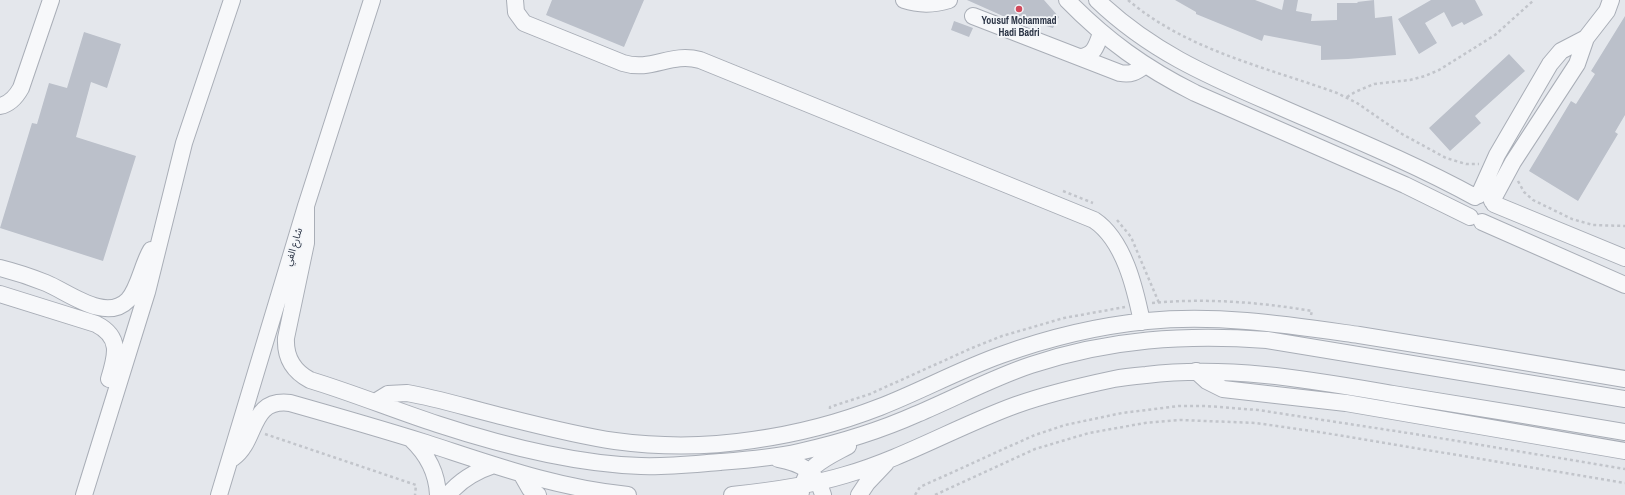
<!DOCTYPE html>
<html>
<head>
<meta charset="utf-8">
<style>
  body { margin:0 }
  canvas { display:block; background:#e4e7ec }
</style>
</head>
<body>
<canvas width="1625" height="495"></canvas>
<script>
const ctx = document.querySelector('canvas').getContext('2d');
ctx.lineJoin = 'round';
function fill(path, color) { ctx.fillStyle = color; ctx.fill(path, 'evenodd'); }
function stroke(path, color, width, dash) { ctx.strokeStyle = color; ctx.lineWidth = width; ctx.lineCap = dash ? 'butt' : 'round'; ctx.setLineDash(dash || []); ctx.stroke(path); }
function write(font, color, halo, rows, align = 'center') {
  ctx.font = font + ' "Archivo Narrow","Noto Sans Arabic",sans-serif'; ctx.lineWidth = 3.5; ctx.setLineDash([]); ctx.textBaseline = 'middle'; ctx.strokeStyle = halo; ctx.fillStyle = color; for (const [text, x, y, turn = 0] of rows) {
    ctx.save(); ctx.translate(x, y); ctx.rotate((+turn || 0) * Math.PI / 180); ctx.textAlign = isNaN(turn) ? turn : align; if (halo) ctx.strokeText(text, 0, 0); ctx.fillText(text, 0, 0); ctx.restore();
  }
}
const building = new Path2D(`
  M552,0H644L624,47L546,15Z
  M967,0H1044L1059,17L1053,28L1029,21L1023,25Z
  M1175,0H1255L1282,10L1284,0H1298L1296,11L1312,14L1311,21L1337,20V3H1358L1357,2L1374,0L1375,18L1392,16L1396,55L1348,59L1321,60V46L1264,35L1262,41L1196,14V12Z
  M1431,0H1475L1483,15L1464,25L1462,22L1452,27L1444,12L1425,23L1437,43L1419,54L1398,19Z
  M1625,16V115L1615,132L1618,134L1578,201L1529,171L1571,101L1576,104L1595,74L1591,71Z
  M954,21L973,28L969,37L951,30Z
  M84,32L121,44L107,88L91,82L76,137L136,156L103,261L0,228L32,123L37,124L49,83L67,88Z
  M1509,54L1525,71L1475,116L1481,123L1450,151L1429,128Z`);
const path = new Path2D(`
  M1128,0C1187,50 1265,67 1337,93L1357,103L1402,134L1446,158L1466,164H1479
  M1347,97L1355,92L1374,84L1410,80L1425,76L1439,70L1495,35L1534,0
  M1518,181L1524,192L1533,200L1572,219L1593,225L1625,226
  M1063,191L1093,203
  M1117,220L1131,237L1159,303
  M1152,303C1205,298 1259,302 1312,311L1311,315
  M830,409V407L870,394L972,348L1002,336L1064,318L1125,307
  M265,434L416,485L415,495
  M915,495L920,487L1008,447L1035,435L1065,425L1122,413L1179,406H1206L1258,410L1421,435L1625,469
  M935,495L1035,449L1089,433L1145,423L1181,420L1256,423L1325,433L1625,483`);
const minor = new Path2D(`
  M515,0L516,12L524,23L623,63C652,72 670,52 700,60L1094,220C1124,240 1135,288 1142,322
  M904,0C919,5 933,5 949,0
  M1067,0C1106,40 1145,68 1195,93L1405,185L1470,217
  M1097,0C1149,50 1206,75 1271,103C1339,133 1409,161 1475,197
  M973,16L1120,73C1131,75 1136,72 1144,66
  M1080,57C1094,56 1097,45 1101,33
  M0,106C10,104 16,97 21,88L51,0
  M1479,195L1497,155L1550,64L1561,51L1586,38
  M1492,201L1513,162L1577,64L1586,38L1607,11L1611,0
  M1494,204L1625,258
  M306,206V243L286,338C285,357 293,371 310,380C353,393 394,410 437,424C501,445 573,464 641,466C667,467 694,464 720,462C746,460 773,458 799,452C839,443 879,431 917,414C955,398 992,378 1031,365C1109,339 1186,334 1267,340L1625,399
  M1482,222L1625,285
  M0,268C16,272 31,277 46,283C68,292 106,323 128,300C139,288 142,265 151,250
  M0,294L96,324C122,337 116,356 109,379
  M1196,371L1207,381L1223,389L1346,403L1625,451
  M375,402L388,394L407,393C436,398 465,407 493,414C533,424 574,435 615,441C660,447 707,447 753,440C796,434 839,423 880,407C921,391 959,370 1001,355C1048,338 1097,326 1147,321C1219,314 1288,325 1359,335C1448,349 1536,364 1625,379
  M411,439C427,454 437,472 438,495
  M233,458C258,440 249,398 290,403C336,416 381,429 426,443C494,465 556,488 628,495
  M778,459C800,463 817,471 823,495
  M522,475L530,489L538,495
  M801,492C804,466 828,457 848,446
  M84,495L147,292L184,143L232,0
  M219,495L306,206L372,0
  M448,495C460,480 476,471 494,465
  M732,495C770,491 809,486 845,475C904,458 958,426 1016,405C1047,394 1081,386 1114,379C1124,377 1135,376 1146,375C1229,365 1311,380 1393,394C1470,406 1548,419 1625,432
  M859,495L867,483L886,463`);
const markers = [
  [1019,9,4,"#d1495b"]
];
const poiNames = [
  ["Yousuf Mohammad",1019,21],
  ["Hadi Badri",1019,33]
];
const streetNames = [
  ["شارع الفي",294,247,-73]
];
fill(building, '#bbc0ca');
stroke(minor, '#a9aeb7', 18);
stroke(path, '#c2c5cb', 2.5, [3, 3]);
stroke(minor, '#f7f8fa', 16);
for (const [x, y, r, color] of markers) { const dot = new Path2D(); dot.arc(x, y, r, 0, 2 * Math.PI); ctx.fillStyle = color; ctx.fill(dot); stroke(dot, '#f4f6f9', 1.5); }
write('bold 10px', '#2b3445', '#f4f6f9', poiNames);
write('10px', '#2b3445', '#f4f6f9', streetNames);
</script>
</body>
</html>
